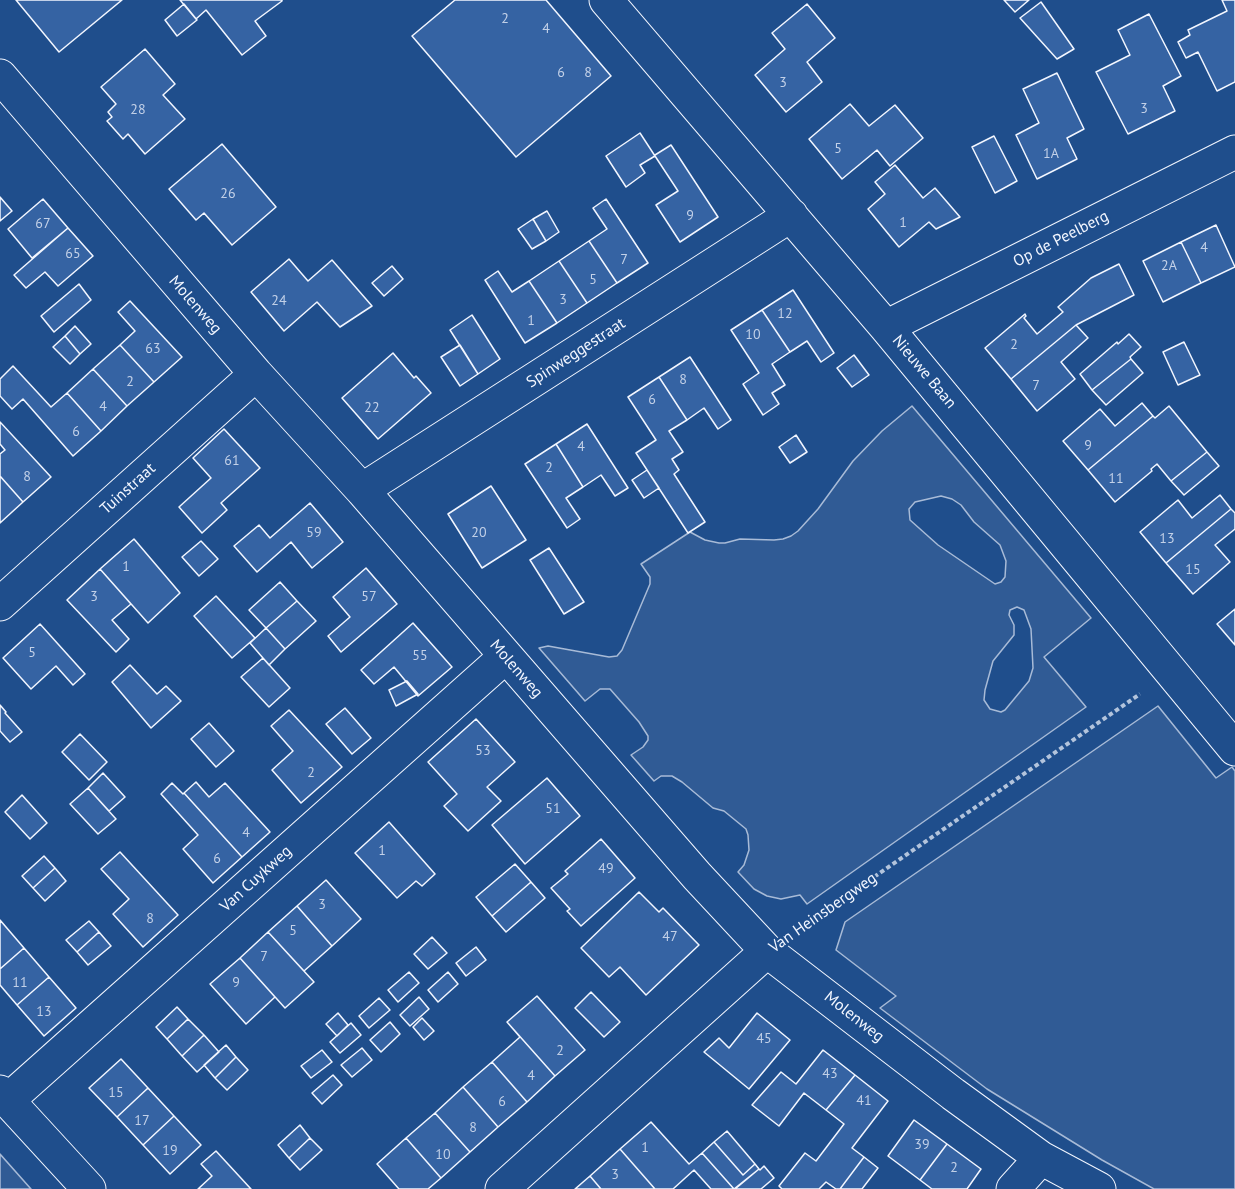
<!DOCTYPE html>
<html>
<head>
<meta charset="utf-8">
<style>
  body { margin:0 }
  canvas { display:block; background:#1f4e8c }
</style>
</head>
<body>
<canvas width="1235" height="1189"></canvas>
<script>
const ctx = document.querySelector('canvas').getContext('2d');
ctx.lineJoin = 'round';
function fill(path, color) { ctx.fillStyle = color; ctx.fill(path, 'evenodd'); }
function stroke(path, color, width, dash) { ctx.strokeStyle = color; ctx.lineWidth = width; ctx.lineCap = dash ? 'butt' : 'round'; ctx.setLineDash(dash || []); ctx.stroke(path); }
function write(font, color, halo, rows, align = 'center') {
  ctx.font = font + ' "PT Sans",sans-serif'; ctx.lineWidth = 4.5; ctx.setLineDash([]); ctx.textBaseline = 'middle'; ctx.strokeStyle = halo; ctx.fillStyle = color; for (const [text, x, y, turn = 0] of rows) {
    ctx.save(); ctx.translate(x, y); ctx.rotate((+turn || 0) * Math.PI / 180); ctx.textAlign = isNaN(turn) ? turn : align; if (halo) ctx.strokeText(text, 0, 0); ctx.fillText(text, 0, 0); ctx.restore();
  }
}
const built = new Path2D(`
  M912,406L1091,618L1044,657L1086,707L807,904L800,895L781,899L767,896L754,889L738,872L744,865L749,850L748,835L746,829L724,811L713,808L682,782L672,776H661L654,781L631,755L643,747L648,740V736L639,722L610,689H600L585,701L539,648L548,646L609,657L617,656L622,650L650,584V577L641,564L690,532L705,540L719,543H725L740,539L774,540L783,539L791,536L798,531L818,509L853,461L882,431ZM941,496L952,499L961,505L974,522L1000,545L1006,561L1005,577L1001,582L995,584L938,545L910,520L909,509L915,502ZM1017,607L1024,610L1031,629L1033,668L1029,681L1005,710L1001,712L990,709L984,700L985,690L993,661L1014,635V625L1009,615L1010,610Z
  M1158,706L1216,778L1232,767L1235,771V1189H1154L1102,1160L987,1089L880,1008L896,996L836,950L845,922Z
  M0,1154L31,1189H0Z`);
const building = new Path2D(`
  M16,0H122L59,52Z
  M180,0H282V1L255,21L266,36L242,55L206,10L196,19Z
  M455,0H546L611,76L516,157L412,36Z
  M1004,0H1029L1015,12Z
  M1222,0H1235V82L1217,91L1198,52L1186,58L1178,42L1190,35L1188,30L1227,11Z
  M1041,2L1074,49L1057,59L1020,18Z
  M184,4L197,20L177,36L165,20Z
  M807,4L835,38L807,62L822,82L786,112L755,75L785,49L772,33Z
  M1149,14L1181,76L1163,86L1175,111L1128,134L1096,72L1130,55L1118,30Z
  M145,49L175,84L163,95L185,119L145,154L128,134L123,139L107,121L112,117L108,112L116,104L101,87Z
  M1057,73L1084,129L1067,138L1077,159L1037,179L1016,135L1039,123L1023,89Z
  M850,104L869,126L895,105L923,138L890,166L877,150L842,179L809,139Z
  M640,133L655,156L640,165L645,173L626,187L606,156Z
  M994,136L1017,181L995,193L972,147Z
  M222,144L276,207L232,245L204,213L196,220L169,189Z
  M671,145L718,217L680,242L656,205L678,191L655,156V155Z
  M895,165L923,198L935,188L960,217L936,229L929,222L899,247L868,209L885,194L875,182Z
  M0,197L12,211L0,221Z
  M43,199L68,228L32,258L8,229Z
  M606,199L648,263L617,283L589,241L607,229L593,208Z
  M547,211L559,232L546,241L533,219Z
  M533,219L546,241L532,249L518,229Z
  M1216,225L1235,267L1201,283L1181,242Z
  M68,228L93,256L58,286L45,272L26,288L14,275Z
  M589,241L617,283L587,303L559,261Z
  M1181,242L1201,283L1163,302L1143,261Z
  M289,259L308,281L332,260L372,306L340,327L317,302L284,331L251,292Z
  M559,261L587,303L557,323L529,281Z
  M1119,264L1134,295L1076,325L1011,379L985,348L1025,314L1026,316L1024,318L1037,334L1063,312L1058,307L1091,278Z
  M392,266L403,279L384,296L372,283Z
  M498,271L512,292L529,281L557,323L525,343L485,280Z
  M79,284L91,300L54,332L41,316Z
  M793,290L834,353L821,362L807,341L790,352L762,310Z
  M130,301L182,357L154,382L120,345L135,331L118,312Z
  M762,310L790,352L772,364L785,385L772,393L779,404L763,415L743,384L759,373L731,330Z
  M472,315L500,359L478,374L450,330Z
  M1076,325L1088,338L1061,362L1075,379L1037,411L1011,379Z
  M75,326L91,344L80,354L65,336Z
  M1129,334L1141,347L1130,357L1131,359L1092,390L1080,374L1117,342L1118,344Z
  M65,336L80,354L70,364L53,347Z
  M1184,342L1200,375L1178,385L1163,352Z
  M120,345L154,382L127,406L93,369Z
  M460,345L478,374L460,386L441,357Z
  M393,353L414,378L416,376L431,393L378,439L342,398Z
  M854,355L869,375L852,387L837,368Z
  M690,357L731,420L718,429L704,408L687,420L659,377Z
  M1131,359L1143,373L1106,405L1092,390Z
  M13,366L51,407L67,393L101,431L73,456L23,399L12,409L0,396V379Z
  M93,369L127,406L101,431L67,393Z
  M659,377L687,420L669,431L683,452L672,459L679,470L674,474L705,522L688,533L636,453L656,440L628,397Z
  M1142,403L1153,416L1088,470L1063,441L1100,409L1115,426Z
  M1169,406L1207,452L1171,481L1157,464L1151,469L1152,471L1115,502L1088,470L1153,416L1155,418Z
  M0,422L51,477L23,502L0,476V454L5,450L0,444Z
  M587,424L628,488L615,496L601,475L583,487L556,444Z
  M224,429L260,468L221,503L227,510L202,533L179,507L211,478L193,458Z
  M796,435L807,452L790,463L779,447Z
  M556,444L583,487L566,498L580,519L567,528L525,464Z
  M1207,452L1219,466L1184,495L1171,481Z
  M647,470L659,488L644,498L632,480Z
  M0,476L23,502L0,523Z
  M491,486L526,540L482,568L448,514Z
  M1220,495L1231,509L1166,563L1140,532L1178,500L1192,518Z
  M310,503L343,542L312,568L291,542L257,572L234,546L259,525L270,538Z
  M1231,509L1235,513V529L1215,545L1230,562L1193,594L1166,563Z
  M134,539L180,593L148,623L100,569Z
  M201,541L218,559L199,576L182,557Z
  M549,548L584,602L564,614L530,560Z
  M366,568L397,604L341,652L328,636L350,617L333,597Z
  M100,569L131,604L112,620L129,639L116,652L67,600Z
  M280,582L297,601L266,628L249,610Z
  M216,596L255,638L232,658L194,616Z
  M297,601L316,621L285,649L266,628Z
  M1235,609V645L1217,624Z
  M413,623L452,667L418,696L394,667L374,684L361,670Z
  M40,624L85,674L73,685L56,666L31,689L3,658Z
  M266,628L285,649L269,665L250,643Z
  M263,658L290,688L269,707L241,677Z
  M130,665L157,694L166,686L181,701L151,728L112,682Z
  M407,681L418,694L396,706L389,690Z
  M0,705L6,712L5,713L22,732L10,742L0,731Z
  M345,708L371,738L352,754L326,724Z
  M289,710L342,767L301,803L272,770L293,751L271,726Z
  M476,719L515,762L487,787L501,801L468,831L444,806L457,794L428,762Z
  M209,723L234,751L216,767L191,739Z
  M80,734L107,762L89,780L62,752Z
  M103,773L125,797L109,811L88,788Z
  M547,778L580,816L525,864L492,825Z
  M196,782L209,797L225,783L270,832L242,857L184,793Z
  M172,783L183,794L184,793L242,857L213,883L183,849L198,835L161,794Z
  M88,788L116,819L98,834L70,804Z
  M22,795L47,823L30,839L5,812Z
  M389,822L435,874L422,886L416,881L397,898L355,853Z
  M601,839L635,878L581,926L567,911L570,909L551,888L568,874L565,871Z
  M120,852L178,915L143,947L113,914L129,899L101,869Z
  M44,856L55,868L33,888L22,876Z
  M515,864L531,882L492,916L476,897Z
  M55,868L66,881L45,901L33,888Z
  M326,880L361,919L332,946L297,906Z
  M531,882L545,898L506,932L492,916Z
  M639,892L659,912L663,908L699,945L646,995L620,967L609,977L581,948Z
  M297,906L332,946L304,971L268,932Z
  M0,920L24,948L0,969Z
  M89,921L99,932L77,952L66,940Z
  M99,932L111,946L88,965L77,952Z
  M268,932L314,982L285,1008L240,958Z
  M432,937L447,953L428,969L414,954Z
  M476,947L486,960L466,976L456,963Z
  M24,948L49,977L17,1005L0,985V969Z
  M240,958L275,997L246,1024L210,984Z
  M409,972L419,983L398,1002L388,990Z
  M448,972L458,984L438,1002L428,990Z
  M49,977L76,1008L44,1036L17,1005Z
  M591,992L620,1022L604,1037L575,1008Z
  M537,996L585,1050L555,1076L507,1022Z
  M419,997L429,1009L410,1026L400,1015Z
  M379,998L390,1010L369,1028L359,1016Z
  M177,1007L188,1019L167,1039L156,1027Z
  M338,1013L348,1025L337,1036L326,1024Z
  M757,1013L790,1040L749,1089L704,1052L719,1038L729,1048Z
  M422,1018L434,1031L424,1040L413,1027Z
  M188,1019L204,1035L182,1056L167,1039Z
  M390,1022L400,1034L381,1052L370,1040Z
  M507,1022L555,1076L527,1102L492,1062L520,1037Z
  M351,1023L361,1035L340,1053L330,1042Z
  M204,1035L219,1052L197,1072L182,1056Z
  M226,1045L236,1057L215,1078L204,1065Z
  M362,1048L372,1060L352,1077L341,1065Z
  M322,1050L332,1062L311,1078L301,1066Z
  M823,1050L855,1075L826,1110L804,1093L779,1126L752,1105L781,1072L796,1084Z
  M236,1057L248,1070L227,1090L215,1078Z
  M121,1059L148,1088L117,1117L89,1088Z
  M492,1062L527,1102L498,1127L463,1087Z
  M333,1075L342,1085L322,1104L312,1093Z
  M855,1075L888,1101L852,1148L864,1157L840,1189H836L826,1182L819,1189H782L779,1186L805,1153L816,1161L844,1124L826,1110Z
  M463,1087L498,1127L470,1152L435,1113Z
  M148,1088L174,1116L143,1145L117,1117Z
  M435,1113L470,1152L441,1178L406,1138Z
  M174,1116L201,1145L170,1174L143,1145Z
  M914,1120L947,1144L920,1180L888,1156Z
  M651,1122L689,1164L702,1153L734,1189H711L694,1170L673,1189H655L620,1149Z
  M300,1125L310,1138L289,1158L278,1145Z
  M727,1131L755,1164L743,1175L714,1142Z
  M310,1138L322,1150L300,1170L289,1158Z
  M406,1138L441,1178L428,1189H399L377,1164Z
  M714,1142L743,1175L755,1164L759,1169L734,1189L702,1153Z
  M947,1144L981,1169L967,1189H932L920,1180Z
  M620,1149L655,1189H601L590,1176Z
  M216,1151L251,1189H198L212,1176L201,1164Z
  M864,1157L878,1168L862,1189H840Z
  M764,1166L774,1178L761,1189H735L759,1169L760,1170Z
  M590,1176L601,1189H575Z`);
const path = new Path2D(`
  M800,928L1140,694`);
const minor = new Path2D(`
  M606,0L886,327L1235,749
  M0,76L256,374L362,490L697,876L767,951L953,1094L1041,1158L1099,1189
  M886,327L1235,152
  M362,490L791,215
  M0,604L256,374
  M0,1092L89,1189
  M7,1101L505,657
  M502,1189L767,951
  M1013,1189L1041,1158`);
const numberNames = [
  ["2",505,19],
  ["4",546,29],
  ["6",561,73],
  ["8",588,73],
  ["3",783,83],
  ["3",1144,109],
  ["28",138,110],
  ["5",838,149],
  ["1A",1051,154],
  ["26",228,194],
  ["9",690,216],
  ["1",903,223],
  ["67",43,224],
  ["4",1204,248],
  ["65",73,254],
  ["7",624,260],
  ["2A",1169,266],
  ["5",593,280],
  ["3",563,300],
  ["24",279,301],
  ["12",785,314],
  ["1",531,321],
  ["10",753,335],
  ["2",1014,345],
  ["63",153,349],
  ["8",683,380],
  ["2",130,382],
  ["7",1036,386],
  ["6",652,400],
  ["4",103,407],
  ["22",372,408],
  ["6",76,432],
  ["9",1088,446],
  ["4",581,447],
  ["61",232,461],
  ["2",549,468],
  ["8",27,477],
  ["11",1116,479],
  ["59",314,533],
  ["20",479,533],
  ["13",1167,539],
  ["1",126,567],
  ["15",1193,570],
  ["3",94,597],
  ["57",369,597],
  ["5",32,653],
  ["55",420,656],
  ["53",483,751],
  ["2",311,773],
  ["51",553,809],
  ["4",246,833],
  ["1",382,851],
  ["6",217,859],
  ["49",606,869],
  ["3",322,905],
  ["8",150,919],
  ["5",293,931],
  ["47",670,937],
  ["7",264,957],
  ["11",20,983],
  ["9",236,983],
  ["13",44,1012],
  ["45",764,1039],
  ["2",560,1051],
  ["43",830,1074],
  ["4",531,1076],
  ["15",116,1093],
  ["41",864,1101],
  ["6",502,1102],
  ["17",142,1121],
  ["8",473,1128],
  ["39",922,1145],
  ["1",645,1148],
  ["19",170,1151],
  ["10",443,1155],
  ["2",954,1168],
  ["3",615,1175]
];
const streetNames = [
  ["Op de Peelberg",1061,239,-27],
  ["Molenweg",195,305,49],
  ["Spinweggestraat",576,353,-33],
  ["Nieuwe Baan",924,372,50],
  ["Tuinstraat",128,489,-42],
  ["Molenweg",516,669,49],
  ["Van Cuykweg",256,879,-42],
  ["Van Heinsbergweg",823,913,-35],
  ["Molenweg",854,1017,38]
];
fill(built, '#305b95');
stroke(built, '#a8bbd7', 1.5);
fill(building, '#3563a3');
stroke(building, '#f2f6ff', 1.5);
stroke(minor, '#f2f6ff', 35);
stroke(path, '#b3c4dc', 4, [4.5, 3]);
stroke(minor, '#1f4e8c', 33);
write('14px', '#c3d1e8', null, numberNames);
write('16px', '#f2f6ff', '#1f4e8c', streetNames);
</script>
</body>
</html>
